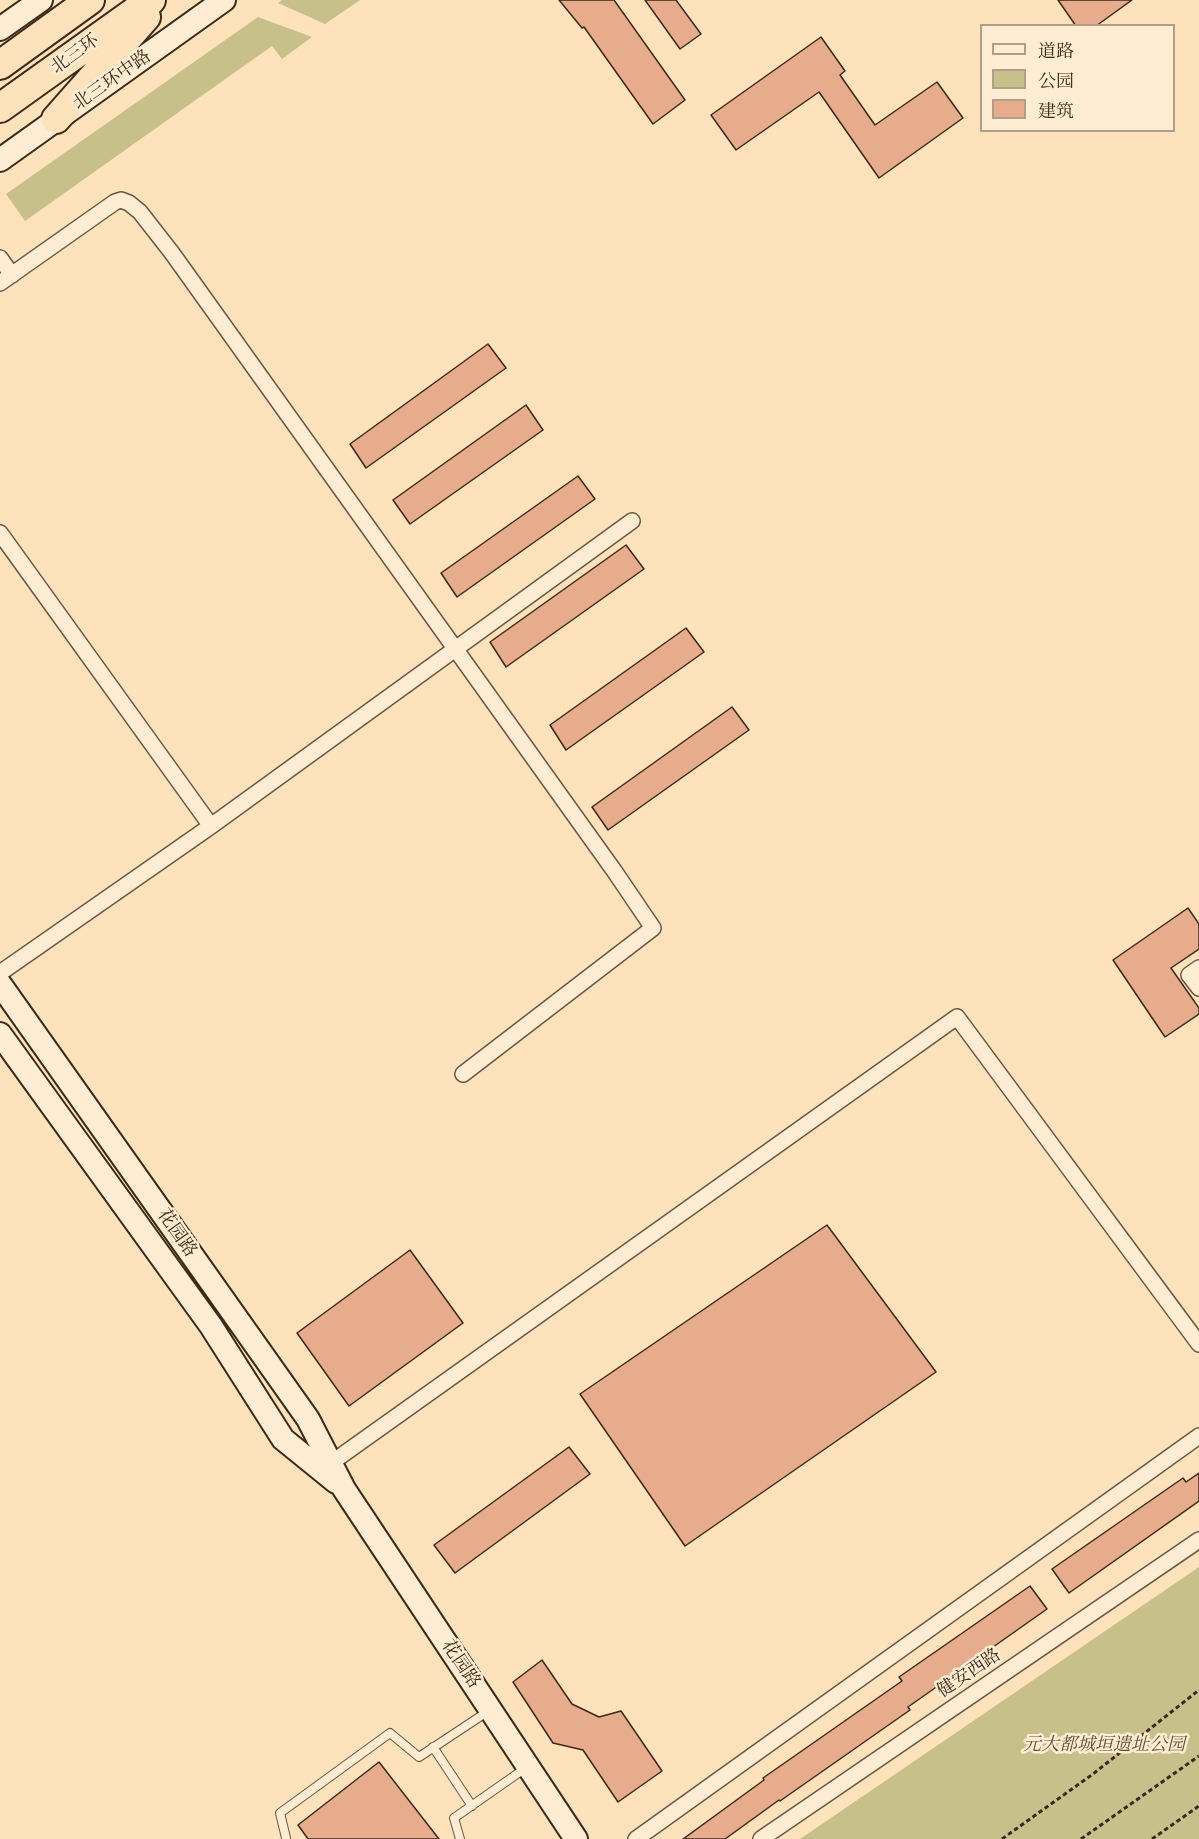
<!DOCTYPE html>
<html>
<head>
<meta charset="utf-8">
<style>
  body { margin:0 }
  #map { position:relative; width:1199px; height:1839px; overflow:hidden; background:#fee2bb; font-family:"Libre Caslon Text","Noto Serif SC",serif }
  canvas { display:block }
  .legend { position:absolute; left:980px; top:24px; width:195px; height:108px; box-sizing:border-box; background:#feecd3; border:2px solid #b19e88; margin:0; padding:8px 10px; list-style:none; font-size:18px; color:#3d2918 }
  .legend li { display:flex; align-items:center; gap:12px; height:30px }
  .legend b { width:30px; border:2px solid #b19e88 }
</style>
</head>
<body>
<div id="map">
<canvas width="1199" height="1839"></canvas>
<ul class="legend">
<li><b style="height:8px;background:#feecd3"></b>道路</li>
<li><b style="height:16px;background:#c8c08b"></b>公园</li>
<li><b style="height:16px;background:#e6ac8b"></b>建筑</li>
</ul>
</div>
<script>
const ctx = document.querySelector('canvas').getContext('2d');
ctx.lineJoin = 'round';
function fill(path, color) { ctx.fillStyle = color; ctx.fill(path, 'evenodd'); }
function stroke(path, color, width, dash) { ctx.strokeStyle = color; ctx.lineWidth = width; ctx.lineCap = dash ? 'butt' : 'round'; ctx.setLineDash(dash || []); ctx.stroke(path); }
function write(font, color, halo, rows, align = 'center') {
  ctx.font = font + ' "Libre Caslon Text","Noto Serif SC",serif'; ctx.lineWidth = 5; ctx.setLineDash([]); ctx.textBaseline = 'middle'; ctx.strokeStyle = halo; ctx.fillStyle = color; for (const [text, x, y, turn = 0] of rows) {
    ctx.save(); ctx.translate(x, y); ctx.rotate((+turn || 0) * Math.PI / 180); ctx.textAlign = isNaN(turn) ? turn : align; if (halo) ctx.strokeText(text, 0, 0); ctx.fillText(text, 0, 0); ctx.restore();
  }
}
const green = new Path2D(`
  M282,0H360L325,24L278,3Z
  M258,17L312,37L282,59L272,46L25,221L6,194Z
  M1199,1567V1839H800Z`);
const building = new Path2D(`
  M559,0H614L685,100L653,124L584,27L582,28Z
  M645,0H676L701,34L680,49Z
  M1058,0H1132L1096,26H1076Z
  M821,37L845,71L840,75L875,125L937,82L963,118L879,178L819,92L736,150L711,115Z
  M488,344L506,368L366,468L350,444Z
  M526,405L543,430L410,524L393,500Z
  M578,476L595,499L457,597L441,573Z
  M626,545L644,569L506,667L490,642Z
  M686,628L704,652L566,750L550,725Z
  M732,707L749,730L608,830L592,807Z
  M1188,908L1199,924V949L1171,968L1199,1008V1014L1165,1037L1113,960Z
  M827,1225L936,1372L685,1546L580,1394Z
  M410,1250L463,1323L349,1406L297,1333Z
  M569,1447L590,1474L455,1573L434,1545Z
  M1199,1473V1501L1069,1593L1052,1569L1183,1478L1186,1482Z
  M1030,1586L1047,1609L908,1707L910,1710L780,1801L779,1800L725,1839H683L764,1780L763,1778L902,1681L899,1677Z
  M542,1660L572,1704L599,1717L621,1711L662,1771L618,1802L583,1750L553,1743L513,1682Z
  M379,1762L439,1839H308L298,1825Z`);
const path = new Path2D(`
  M1002,1839L1093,1774L1199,1690
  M1081,1839L1199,1756
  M1152,1839L1199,1806`);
const lane = new Path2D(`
  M433,1747L472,1806
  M286,1838L280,1813L390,1733L419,1757L490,1710
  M460,1839L454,1818L527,1767`);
const street = new Path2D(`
  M0,258L12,275
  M0,283L115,202L121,200L129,203L140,212L172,253L615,872L653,928L463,1074
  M0,533L211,826
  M1199,968L1189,975L1199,988
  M0,973L211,826L632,521
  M331,1463L957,1017L1199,1344
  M636,1839L1199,1436
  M761,1839L1199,1540`);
const secondary = new Path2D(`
  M0,29L41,0
  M0,160L224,0
  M0,984L308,1419L344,1489L576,1839
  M0,1034L211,1326L283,1439L336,1482`);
const highway = new Path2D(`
  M0,65L90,0
  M0,108L151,0
  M56,119L146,17`);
const streetNames = [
  ["北三环",75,54,-36],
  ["北三环中路",112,80,-35],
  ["花园路",177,1233,55],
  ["花园路",461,1664,56],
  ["健安西路",969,1673,-34]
];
const parkNames = [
  ["元大都城垣遗址公园",1104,1745]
];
fill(green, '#c8c08b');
fill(building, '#e6ac8b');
stroke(building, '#3d2918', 1.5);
stroke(lane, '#6d5741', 10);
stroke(street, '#6d5741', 18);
stroke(secondary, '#3d2918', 26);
stroke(highway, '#3d2918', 32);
stroke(path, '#3d2918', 3, [4.5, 3]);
stroke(lane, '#feecd3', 8);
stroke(street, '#feecd3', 15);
stroke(secondary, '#feecd3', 22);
stroke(highway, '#fee2bb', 28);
write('18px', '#3d2918', '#feecd3', streetNames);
write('italic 18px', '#604f35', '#feecd3', parkNames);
</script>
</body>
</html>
